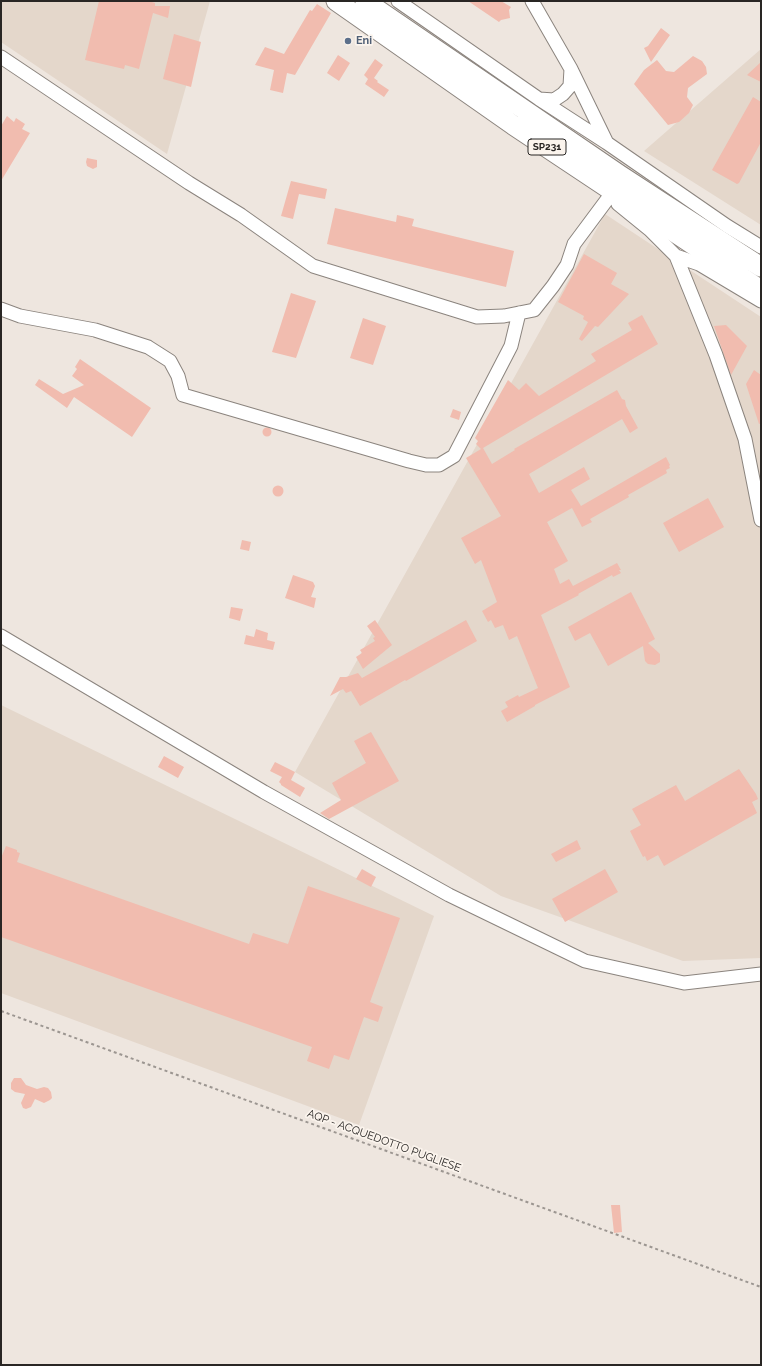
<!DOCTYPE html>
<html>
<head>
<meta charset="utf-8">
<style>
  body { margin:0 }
  #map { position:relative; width:762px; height:1366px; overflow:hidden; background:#eee6df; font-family:Raleway,sans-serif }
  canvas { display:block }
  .frame { position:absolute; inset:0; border:2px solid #292624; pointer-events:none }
</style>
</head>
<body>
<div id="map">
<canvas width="762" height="1366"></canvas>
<div class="frame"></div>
</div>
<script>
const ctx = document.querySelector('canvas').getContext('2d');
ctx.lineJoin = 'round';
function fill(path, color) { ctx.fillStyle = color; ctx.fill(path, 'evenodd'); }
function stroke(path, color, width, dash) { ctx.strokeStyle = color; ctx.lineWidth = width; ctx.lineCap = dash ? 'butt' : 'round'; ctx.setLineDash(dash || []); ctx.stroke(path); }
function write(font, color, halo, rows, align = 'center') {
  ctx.font = font + ' Raleway,sans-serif'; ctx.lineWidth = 3.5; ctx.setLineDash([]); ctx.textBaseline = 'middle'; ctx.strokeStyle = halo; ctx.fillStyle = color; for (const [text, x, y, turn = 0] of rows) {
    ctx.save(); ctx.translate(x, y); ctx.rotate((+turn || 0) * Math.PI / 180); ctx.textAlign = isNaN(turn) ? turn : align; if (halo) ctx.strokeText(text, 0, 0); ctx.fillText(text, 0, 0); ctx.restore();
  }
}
const built = new Path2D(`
  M1,1H210L167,154L1,42Z
  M761,49V225L644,151Z
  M605,214L761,317V958L683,961L501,896L295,772Z
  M1,705L434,916L359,1125L1,993Z`);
const building = new Path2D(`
  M99,1H149L155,3V6H170L168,18L153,13L139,69L125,65L124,69L85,60Z
  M468,1H501L511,7L509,10L510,18L501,20L499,22Z
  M317,4L331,13L327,20L295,75L287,73L283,93L270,90L274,70L255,65L265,47L284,54L310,10L312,11Z
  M661,28L670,35L651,62L644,48L648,46Z
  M174,34L201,42L191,87L163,79Z
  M338,55L350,63L339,81L327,73Z
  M693,56L702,61L706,67L707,74L688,88L687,97L693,105L689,113L679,122L668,125L634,84L644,70L657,60L666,71L674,72Z
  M375,59L383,65L374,78L378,81L377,82L389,90L384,97L365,84L368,79L364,75Z
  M761,62V82L747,75Z
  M753,97L761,102V142L739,183L737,184L712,170Z
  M7,116L14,122L16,118L25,124L22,129L30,133L1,181V126Z
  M87,158L97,160V167L93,169L87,166L86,162Z
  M291,181L327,189L325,199L299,194L293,219L281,216Z
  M335,208L396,222L397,215L414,219L412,226L514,251L506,287L327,244Z
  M584,254L617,273L611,284L629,294L598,327L595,326L582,341L579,339L588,322L583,319L584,316L558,302Z
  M291,293L316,301L296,358L272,352Z
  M642,315L658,344L483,448L492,464L515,450L514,449L617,390L622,399L625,400L626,406L638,428L630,433L622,419L529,474L539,493L584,467L590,479L571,490L581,506L666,457L670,465L669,466L670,468L666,470L667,473L628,495L629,497L590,519L592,522L582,527L572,508L547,522L568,561L554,569L560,584L569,579L573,586L617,563L621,570H619L621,573L613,577L612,575L578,594L579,595L541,615L570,687L535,705V706L507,722L501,711L508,707L505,702L518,695L519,697L538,688L517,636L509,640L503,625L495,628L491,620L488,622L482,611L497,602L481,560L475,564L461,538L501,516L466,458L481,449L476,444L478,441L475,438L508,380L519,390L526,383L539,396L596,361L591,354L632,330L628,323Z
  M363,318L386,326L373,365L350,358Z
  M726,325L747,346L731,375L714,326Z
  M80,359L151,408L132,437L74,397L67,408L35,385L39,379L63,394L84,385L72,376L77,369L75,367Z
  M754,370L761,375V423L759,424L746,384Z
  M453,409L461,412L459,420L450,417Z
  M262.5 432a4.5 4.5 0 1 1 9 0a4.5 4.5 0 1 1-9 0Z
  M272.5 491a5.5 5.5 0 1 1 11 0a5.5 5.5 0 1 1-11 0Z
  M708,498L724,527L679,552L663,523Z
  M242,540L251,542L249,551L240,549Z
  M293,575L313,582L315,586L311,597L316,598L314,608L285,598Z
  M631,592L655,639L648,643L660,654V662L655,665L648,664L645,661L643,646L608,666L590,633L575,641L568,627Z
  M231,607L243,609L240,621L229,618Z
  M375,620L392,645L363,669L356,657L362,653L360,650L375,641L373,638L375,637L367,626Z
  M466,620L477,641L406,681L405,680L360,706L351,691L346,693L343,689L330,696L340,677H346L358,673L362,678Z
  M256,629L268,633L267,640L275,642L273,650L244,644L246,635L254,637Z
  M371,732L399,781L329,819L320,813L341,800L332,783L366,763L354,741Z
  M164,756L184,767L178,778L158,767Z
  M275,762L295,772L291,780L305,788L300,797L281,785V784L279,782L282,777L270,771Z
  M739,769L756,794L758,799L752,802L757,813L664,866L658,855L647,861L645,856L643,857L630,831L641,825L632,809L676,785L685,801Z
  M577,840L581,849L556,862L551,854Z
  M6,846L17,850V852L20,853L17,862L249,944L253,933L288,944L308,886L400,918L370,1002L383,1007L378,1022L364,1017L349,1060L334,1055L329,1069L307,1061L312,1047L1,937V858Z
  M362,869L376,877L371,887L356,879Z
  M605,869L618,892L565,922L552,899Z
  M14,1078H21L26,1085L37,1089L44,1087L48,1088L51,1092L52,1098L50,1100L44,1103L35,1099L31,1107L26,1109L23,1108L21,1103L25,1094L15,1092L11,1089V1083Z
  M611,1205H620L622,1232L614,1233Z`);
const path = new Path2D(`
  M1,1011L761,1287`);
const minor = new Path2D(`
  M398,1L539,99L607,143L727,226L761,247
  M532,1L571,69L607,143
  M1,57L189,183L241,215L313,266L477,317L504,316L534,310L553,286L567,265L574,244L609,197
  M539,99L554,100L563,94L570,86L571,69
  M618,204L650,230L676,256L716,355L745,439L761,520
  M676,256L699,264L761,301
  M1,309L20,316L95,330L148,347L170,361L178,376L183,395L409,461L426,465H439L454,456L511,346L519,313
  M1,636L264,792L449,895L585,961L684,983L761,974`);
const highway = new Path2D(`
  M336,1L513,125L761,290
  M365,1L620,175L761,267`);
const markers = [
  [348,41,4,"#5c6f8a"]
];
const shields = [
  [547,147,38]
];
const shieldNames = [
  ["SP231",547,147]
];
const serviceNames = [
  ["Eni",356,41]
];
const streetNames = [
  ["AQP - ACQUEDOTTO PUGLIESE",384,1141,20]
];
fill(built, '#e4d7cb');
fill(building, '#f1bcaf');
stroke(minor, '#8b847e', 15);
stroke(highway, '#8b847e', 21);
stroke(path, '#9c9691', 2, [3, 3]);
stroke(minor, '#fff', 13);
stroke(highway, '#fff', 19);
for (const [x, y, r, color] of markers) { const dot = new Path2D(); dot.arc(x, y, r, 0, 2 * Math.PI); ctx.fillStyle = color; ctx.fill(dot); stroke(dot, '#fbf4ed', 1.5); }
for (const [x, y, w] of shields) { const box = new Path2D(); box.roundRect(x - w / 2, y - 8, w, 16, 3); ctx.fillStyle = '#fbf4ed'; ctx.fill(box); stroke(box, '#292624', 1); }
write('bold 10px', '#292624', null, shieldNames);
write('bold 11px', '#4e5e75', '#fbf4ed', serviceNames, 'left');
write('11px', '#292624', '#fbf4ed', streetNames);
</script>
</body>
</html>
